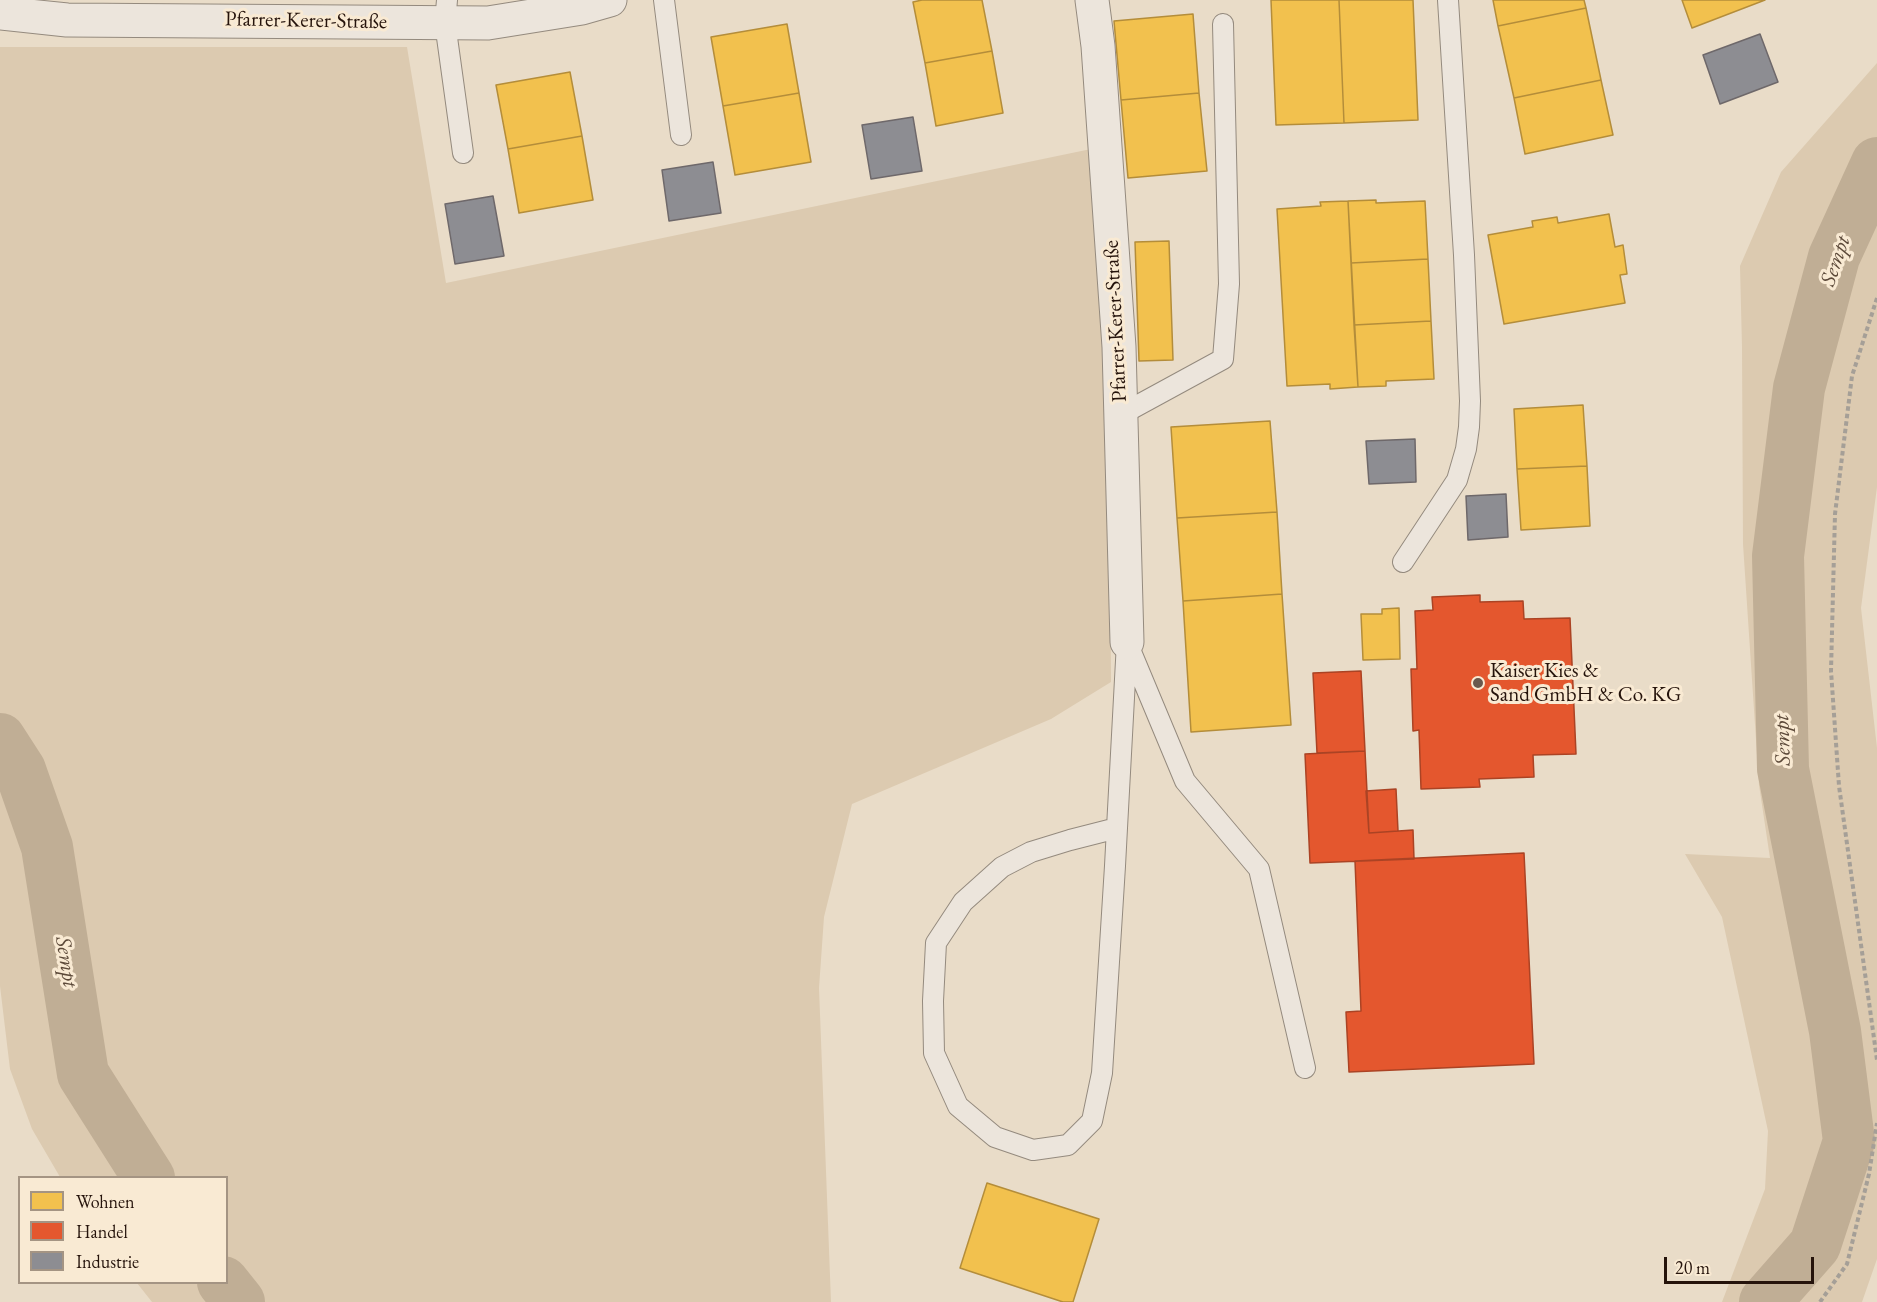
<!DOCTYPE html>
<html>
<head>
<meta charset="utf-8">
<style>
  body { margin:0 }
  #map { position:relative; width:1877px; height:1302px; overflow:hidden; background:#e9dcc8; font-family:"EB Garamond",serif }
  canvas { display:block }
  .legend { position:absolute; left:18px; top:1176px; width:210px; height:108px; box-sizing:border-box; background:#f9ead3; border:2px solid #a49483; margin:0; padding:8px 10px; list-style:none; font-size:18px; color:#25130b }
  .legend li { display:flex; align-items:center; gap:12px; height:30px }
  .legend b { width:30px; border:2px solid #a49483 }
  .scale { position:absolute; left:1664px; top:1257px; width:150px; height:27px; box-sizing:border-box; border:3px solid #25130b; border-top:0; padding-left:8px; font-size:18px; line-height:21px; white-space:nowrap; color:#25130b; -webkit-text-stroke:4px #f9ead3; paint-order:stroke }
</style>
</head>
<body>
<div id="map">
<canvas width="1877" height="1302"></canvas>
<ul class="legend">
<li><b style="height:16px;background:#f2c14e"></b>Wohnen</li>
<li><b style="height:16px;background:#e4572e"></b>Handel</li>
<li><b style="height:16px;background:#8d8d92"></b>Industrie</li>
</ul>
<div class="scale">20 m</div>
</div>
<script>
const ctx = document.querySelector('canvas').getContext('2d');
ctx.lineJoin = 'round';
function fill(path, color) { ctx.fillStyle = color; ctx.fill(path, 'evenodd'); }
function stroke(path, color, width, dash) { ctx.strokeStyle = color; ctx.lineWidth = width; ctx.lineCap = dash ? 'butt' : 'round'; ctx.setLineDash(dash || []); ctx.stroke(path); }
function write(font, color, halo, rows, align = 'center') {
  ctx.font = font + ' "EB Garamond",serif'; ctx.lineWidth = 6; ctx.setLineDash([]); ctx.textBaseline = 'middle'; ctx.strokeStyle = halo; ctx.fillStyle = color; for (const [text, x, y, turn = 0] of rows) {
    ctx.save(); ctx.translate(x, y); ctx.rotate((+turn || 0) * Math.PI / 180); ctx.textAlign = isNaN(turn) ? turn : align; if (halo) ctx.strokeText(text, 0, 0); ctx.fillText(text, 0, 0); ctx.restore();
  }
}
const green = new Path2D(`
  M0,47H407L446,283L1091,149L1106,358L1110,512L1111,682L1051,719L852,804L824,917L819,988L831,1302H152L137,1283L226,1282V1178L60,1177L32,1129L10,1069L0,986Z
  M1877,63V487L1861,608L1877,748V1259L1862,1302H1722L1765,1189L1768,1131L1722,917L1685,854L1770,858L1759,785L1743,544L1742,347L1740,266L1781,172Z`);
const homes = new Path2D(`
  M922,0H982L992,51L925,63L913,2Z
  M1271,0H1339L1344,123L1276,125Z
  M1339,0H1413L1418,120L1344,123Z
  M1493,0H1584L1586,8L1498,26Z
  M1682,0H1765L1692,28Z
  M1586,8L1601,80L1514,98L1498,26Z
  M1193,14L1199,93L1121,100L1114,21Z
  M787,24L799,93L723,106L711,37Z
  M992,51L1003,113L936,126L925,63Z
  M570,72L582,136L508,149L496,85Z
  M1601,80L1613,135L1525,154L1514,98Z
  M799,93L811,162L735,175L723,106Z
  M1199,93L1207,171L1128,178L1121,100Z
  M582,136L593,200L519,213L508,149Z
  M1376,200V203L1425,201L1428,259L1351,263L1348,201Z
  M1348,201L1358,387L1330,389V384L1287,386L1277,209L1321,206L1320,202Z
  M1609,214L1615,247L1623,245L1627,274L1620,275L1625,303L1504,324L1488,235L1533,227L1532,221L1557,217L1558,223Z
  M1169,241L1173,360L1139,361L1135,242Z
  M1428,259L1431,321L1354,325L1351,263Z
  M1431,321L1434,379L1386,381V386L1358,387L1354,325Z
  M1583,405L1587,466L1517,469L1514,409Z
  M1270,421L1277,512L1177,518L1171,427Z
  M1587,466L1590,526L1521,530L1517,469Z
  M1277,512L1282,594L1183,601L1177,518Z
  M1282,594L1291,725L1191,732L1183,601Z
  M1399,608L1400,659L1363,660L1361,614H1382V609Z
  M987,1183L1099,1219L1073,1302H1063L960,1268Z`);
const shops = new Path2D(`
  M1480,595V602L1523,601L1524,619L1570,618L1576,754L1533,755L1534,777L1479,779L1480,787L1421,789L1419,730L1413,731L1411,669H1417L1415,611L1433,610L1432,597Z
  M1361,671L1365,751L1317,753L1313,673Z
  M1365,751L1369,833L1413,830L1414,859L1310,863L1305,754Z
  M1396,789L1398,831L1369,833L1366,791Z
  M1524,853L1534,1064L1349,1072L1346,1012L1361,1011L1355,861Z`);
const industry = new Path2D(`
  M1760,34L1778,82L1720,104L1703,55Z
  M913,117L922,171L871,179L862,125Z
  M713,162L721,213L669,221L662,170Z
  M493,196L504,256L455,264L445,204Z
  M1415,439L1416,482L1369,484L1366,441Z
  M1506,494L1508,537L1468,540L1466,496Z`);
const canal = new Path2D(`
  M0,739L20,770L47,847L83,1074L149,1178
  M223,1282L239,1302
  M1765,1302L1815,1245L1849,1141L1835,1031L1783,769L1778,556L1799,388L1834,257L1877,163`);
const path = new Path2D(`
  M1877,298L1852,376L1835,514L1831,671L1839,786L1877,1060
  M1820,1302L1847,1264L1869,1174L1877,1123`);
const service = new Path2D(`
  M447,0L445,23L463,153
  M664,0L681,135
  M1122,414L1223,359L1229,284L1223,24
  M1403,562L1457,480L1466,449L1469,427L1470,401L1464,255L1448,0
  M1129,647L1185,781L1259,869L1305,1068
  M1117,828L1070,840L1031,852L1002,867L963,902L936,943L933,1001L934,1053L958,1106L995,1137L1033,1150L1068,1145L1092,1121L1102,1073L1115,866L1117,828L1127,642`);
const minor = new Path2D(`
  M1092,0L1098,46L1119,347L1127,642
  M0,13L67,20L488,23L582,8L610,0`);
const markers = [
  [1478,683,6,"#6a594d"]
];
const streetNames = [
  ["Pfarrer-Kerer-Straße",306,21,1],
  ["Pfarrer-Kerer-Straße",1116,321,-93]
];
const poiNames = [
  ["Kaiser Kies &",1490,671],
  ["Sand GmbH & Co. KG",1490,695]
];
const waterNames = [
  ["Sempt",1836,261,-71],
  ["Sempt",1783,740,-92],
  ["Sempt",66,962,81]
];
fill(green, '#dccab0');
fill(homes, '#f2c14e');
stroke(homes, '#b48d3a', 1.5);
fill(shops, '#e4572e');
stroke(shops, '#ab4324', 1.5);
fill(industry, '#8d8d92');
stroke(industry, '#6e686a', 1.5);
stroke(canal, '#c0ae95', 52);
stroke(service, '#948a7e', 22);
stroke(minor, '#948a7e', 35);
stroke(path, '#a59f97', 4, [4.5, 3]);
stroke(service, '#ece5dc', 20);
stroke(minor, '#ece5dc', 33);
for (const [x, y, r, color] of markers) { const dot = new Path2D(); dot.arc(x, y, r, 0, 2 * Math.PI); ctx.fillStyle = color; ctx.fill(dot); stroke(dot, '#f9ead3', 2); }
write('21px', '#25130b', '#f9ead3', streetNames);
write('21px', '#25130b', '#f9ead3', poiNames, 'left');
write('italic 22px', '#5c4939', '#f9ead3', waterNames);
</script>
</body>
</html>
